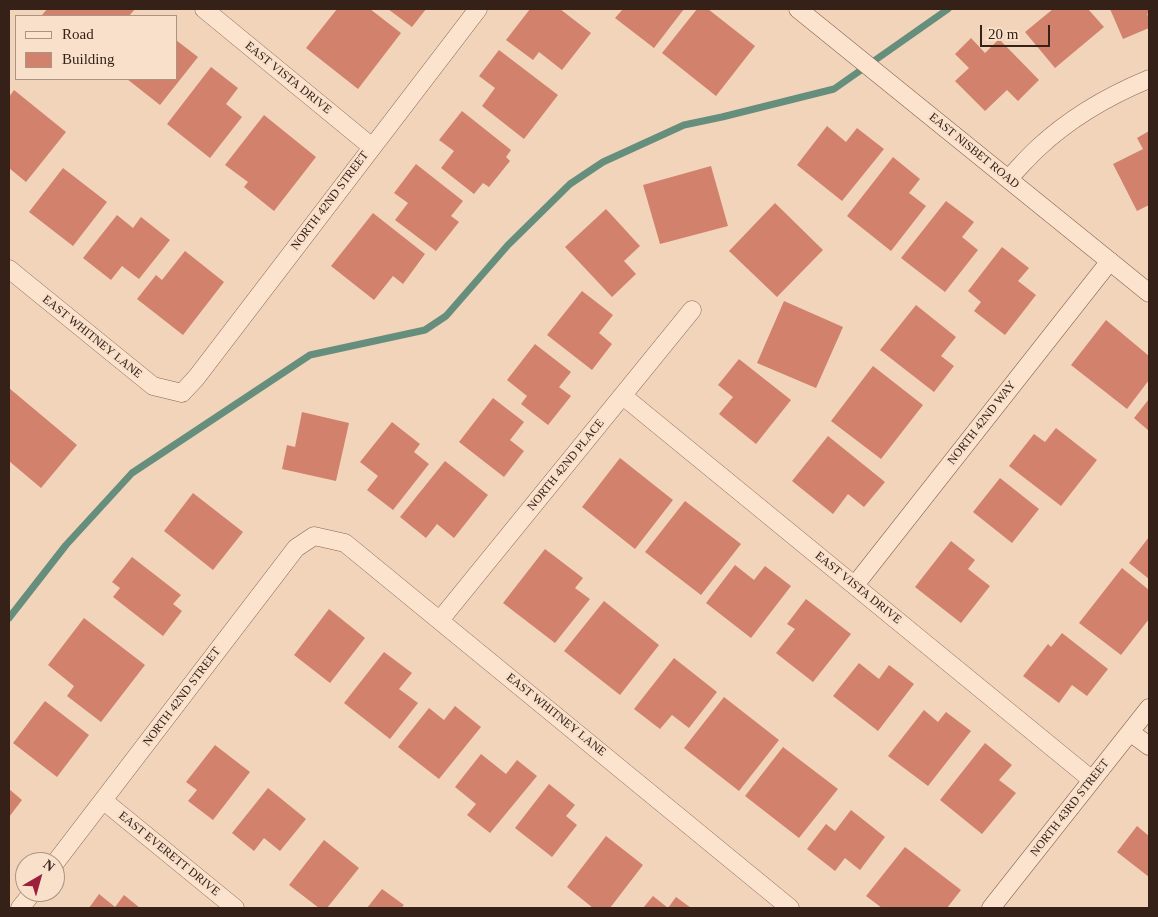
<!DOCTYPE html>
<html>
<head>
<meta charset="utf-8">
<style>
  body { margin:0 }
  #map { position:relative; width:1158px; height:917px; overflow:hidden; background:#f1d4ba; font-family:"Times New Roman",serif }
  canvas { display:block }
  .frame { position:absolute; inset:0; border:10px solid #362119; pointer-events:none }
  .legend { position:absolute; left:15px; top:15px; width:162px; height:65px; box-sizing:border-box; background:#f8e0ca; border:1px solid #aa9483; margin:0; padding:6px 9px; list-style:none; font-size:15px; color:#362119 }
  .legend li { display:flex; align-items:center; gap:10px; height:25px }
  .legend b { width:25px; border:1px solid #aa9483 }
  .north { position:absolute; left:15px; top:852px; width:50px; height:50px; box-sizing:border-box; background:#f8e0ca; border:1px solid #aa9483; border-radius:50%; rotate:38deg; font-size:14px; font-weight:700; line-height:20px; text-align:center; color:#362119 }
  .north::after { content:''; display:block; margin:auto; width:18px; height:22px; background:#9c1f3b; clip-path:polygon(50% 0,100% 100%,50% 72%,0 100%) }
  .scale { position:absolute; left:980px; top:25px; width:70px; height:22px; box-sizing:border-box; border:2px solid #362119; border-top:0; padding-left:6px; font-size:15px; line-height:18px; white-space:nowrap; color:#362119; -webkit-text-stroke:4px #f8e0ca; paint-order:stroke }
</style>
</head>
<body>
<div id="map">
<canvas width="1158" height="917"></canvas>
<div class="frame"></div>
<ul class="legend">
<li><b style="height:6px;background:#fbe3cd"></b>Road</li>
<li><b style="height:14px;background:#d2816c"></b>Building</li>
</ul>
<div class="north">N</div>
<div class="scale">20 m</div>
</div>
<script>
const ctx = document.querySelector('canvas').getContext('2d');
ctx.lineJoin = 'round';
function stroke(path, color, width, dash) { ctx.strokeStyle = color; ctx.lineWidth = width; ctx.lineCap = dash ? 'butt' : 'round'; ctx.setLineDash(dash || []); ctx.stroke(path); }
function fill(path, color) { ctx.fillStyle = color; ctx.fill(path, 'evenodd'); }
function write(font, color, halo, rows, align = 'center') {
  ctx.font = font + ' "Times New Roman",serif'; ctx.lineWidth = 5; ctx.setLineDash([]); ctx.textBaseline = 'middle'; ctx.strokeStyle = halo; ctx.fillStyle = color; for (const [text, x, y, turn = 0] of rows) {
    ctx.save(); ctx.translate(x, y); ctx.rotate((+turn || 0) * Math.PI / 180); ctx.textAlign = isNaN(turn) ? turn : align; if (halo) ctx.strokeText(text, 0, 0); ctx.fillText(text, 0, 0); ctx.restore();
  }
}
const stream = new Path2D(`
  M9,618L66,545L132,473L310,355L425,330L446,316L508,245L570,184L603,162L684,125L722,117L834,89L948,9`);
const building = new Path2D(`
  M47,9H135L129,16H44L42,15Z
  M337,9H370L401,33L358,89L306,48Z
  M388,9H426L412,27Z
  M530,9H560L591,33L562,70L539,52L533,60L506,40Z
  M623,9H684L654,48L615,18Z
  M697,9H708L755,46L716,96L662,53Z
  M1053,9H1088L1104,27L1055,68L1025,32Z
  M1110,9H1149V13L1147,14L1149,18V28L1123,39Z
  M971,38L985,53L999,39L1039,80L1018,101L1007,90L985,111L955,81L969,68L955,54Z
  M176,40L198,57L160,105L127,79H176Z
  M499,50L558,95L524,139L482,106L495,88L479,76Z
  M211,67L238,88L226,104L242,117L210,158L167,124Z
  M14,90L66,132L26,182L9,168V97Z
  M462,111L511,150L506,157L510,161L489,187L483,183L474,194L441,168L454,151L439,140Z
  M264,115L316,157L274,211L244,187L248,182L225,165Z
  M827,126L846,142L857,128L884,149L842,201L797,165Z
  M1149,131V205L1137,211L1113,164L1143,149L1137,138Z
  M893,157L920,179L909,193L926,206L891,251L847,216Z
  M416,164L463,201L451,216L459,222L436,251L395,220L408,203L394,193Z
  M711,166L728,226L660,244L643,185Z
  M63,168L107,202L73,246L29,212Z
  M946,201L974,222L962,237L978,250L945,292L901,258Z
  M775,203L823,250L777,297L729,251Z
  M606,209L640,246L624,261L636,274L612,297L565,247Z
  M373,213L425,254L403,284L393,276L374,300L331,266Z
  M117,215L133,228L141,217L170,240L139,279L122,266L111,280L83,258Z
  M1002,247L1029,268L1018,281L1036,295L1005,335L974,311L981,302L968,291Z
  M185,251L224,282L183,335L137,299L156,275L162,280Z
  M582,291L613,315L599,333L612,344L592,370L547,335Z
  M784,301L843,327L816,388L757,363Z
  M916,305L956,337L941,356L954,366L934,392L880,350Z
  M1106,320L1149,356V380L1127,409L1071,365Z
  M535,344L571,372L559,387L571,396L548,425L521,404L527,396L507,380Z
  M739,359L791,400L756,444L719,414L733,397L718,385Z
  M873,366L923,405L881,459L831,421Z
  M9,388L77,445L41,488L9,461Z
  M493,398L524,422L510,440L524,451L504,477L459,442Z
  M1149,399V431L1134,418Z
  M302,412L349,423L336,481L282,469L287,445L295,447Z
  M392,422L420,444L414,452L429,464L393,510L367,490L378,476L360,462Z
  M1056,428L1097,460L1061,506L1009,466L1034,434L1045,442Z
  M828,436L885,482L864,507L848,494L833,514L792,481Z
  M620,458L673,500L635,549L582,507Z
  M445,461L488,495L454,538L437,524L426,538L400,517Z
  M1000,478L1039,509L1012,543L973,512Z
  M193,493L243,532L213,570L164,531Z
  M685,501L741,544L701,595L645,552Z
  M1149,537V579L1129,563Z
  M951,541L975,560L968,569L990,586L961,623L915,587Z
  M545,549L583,578L575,588L590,599L555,643L503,603Z
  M132,557L181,595L173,604L182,611L163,636L113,597L120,588L112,582Z
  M735,565L754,580L765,566L791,586L751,638L706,603Z
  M1122,568L1149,590V619L1121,655L1079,623Z
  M806,599L851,634L813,682L776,653L795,629L787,624Z
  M604,601L659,645L620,695L564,651Z
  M329,609L365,638L330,683L294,655Z
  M84,618L145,665L101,722L67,696L74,686L48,665Z
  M1062,633L1108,669L1087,696L1072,685L1059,703L1023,676L1048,644L1051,647Z
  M384,652L412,673L399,689L418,703L390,739L344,703Z
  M674,658L717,692L689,728L672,715L660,729L634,709Z
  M859,663L879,679L889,665L914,684L878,731L833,696Z
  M724,697L779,740L739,791L684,748Z
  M45,701L89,735L57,777L13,743Z
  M455,706L481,727L439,779L398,747L429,708L444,720Z
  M924,710L938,722L946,712L971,731L928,786L888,756Z
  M985,743L1012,765L999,780L1016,793L982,834L940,800Z
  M215,745L250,772L213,820L188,801L197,790L186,782Z
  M783,747L838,789L799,838L745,796Z
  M481,754L506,774L517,760L537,776L490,833L467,815L476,804L455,787Z
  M549,784L575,805L566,816L577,825L552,857L515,828Z
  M268,788L306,819L280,851L264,838L254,851L232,833Z
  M9,789L22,800L9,817Z
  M851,810L885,837L860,870L845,858L835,871L807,849L826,824L835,831Z
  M1137,826L1149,836V877L1117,852Z
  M606,836L643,865L610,908H593L567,887Z
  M324,840L359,868L327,908H319L289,885Z
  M905,847L961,890L947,908H882L866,896Z
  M382,889L404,905L401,908H367Z
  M99,894L115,907L124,895L140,908H89Z
  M653,896L668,908L676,897L691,908H643Z`);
const street = new Path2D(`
  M204,9L372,147
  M798,9L1149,293
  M1008,179C1018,169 1027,158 1038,148C1070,118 1108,96 1149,79
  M9,269L153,386L182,393L196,378L478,9
  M623,396L1092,780
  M855,585L1110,261
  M440,620L692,310
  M1130,732L1149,746
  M104,801L235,908
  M55,863L296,548L314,536L345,543L790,908
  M20,908L33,892
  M991,908L1149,708`);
const streetNames = [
  ["EAST VISTA DRIVE",288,78,39],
  ["EAST NISBET ROAD",974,151,39],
  ["NORTH 42ND STREET",330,201,-53],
  ["EAST WHITNEY LANE",92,337,39],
  ["NORTH 42ND WAY",982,423,-52],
  ["NORTH 42ND PLACE",566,465,-51],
  ["EAST VISTA DRIVE",858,588,39],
  ["NORTH 42ND STREET",182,697,-53],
  ["EAST WHITNEY LANE",556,715,39],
  ["NORTH 43RD STREET",1070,808,-52],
  ["EAST EVERETT DRIVE",169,854,39]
];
stroke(stream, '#668e7c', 7);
fill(building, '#d2816c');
stroke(street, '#886453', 19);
stroke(street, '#fbe3cd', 18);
write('12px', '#362119', '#f8e0ca', streetNames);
</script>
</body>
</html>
